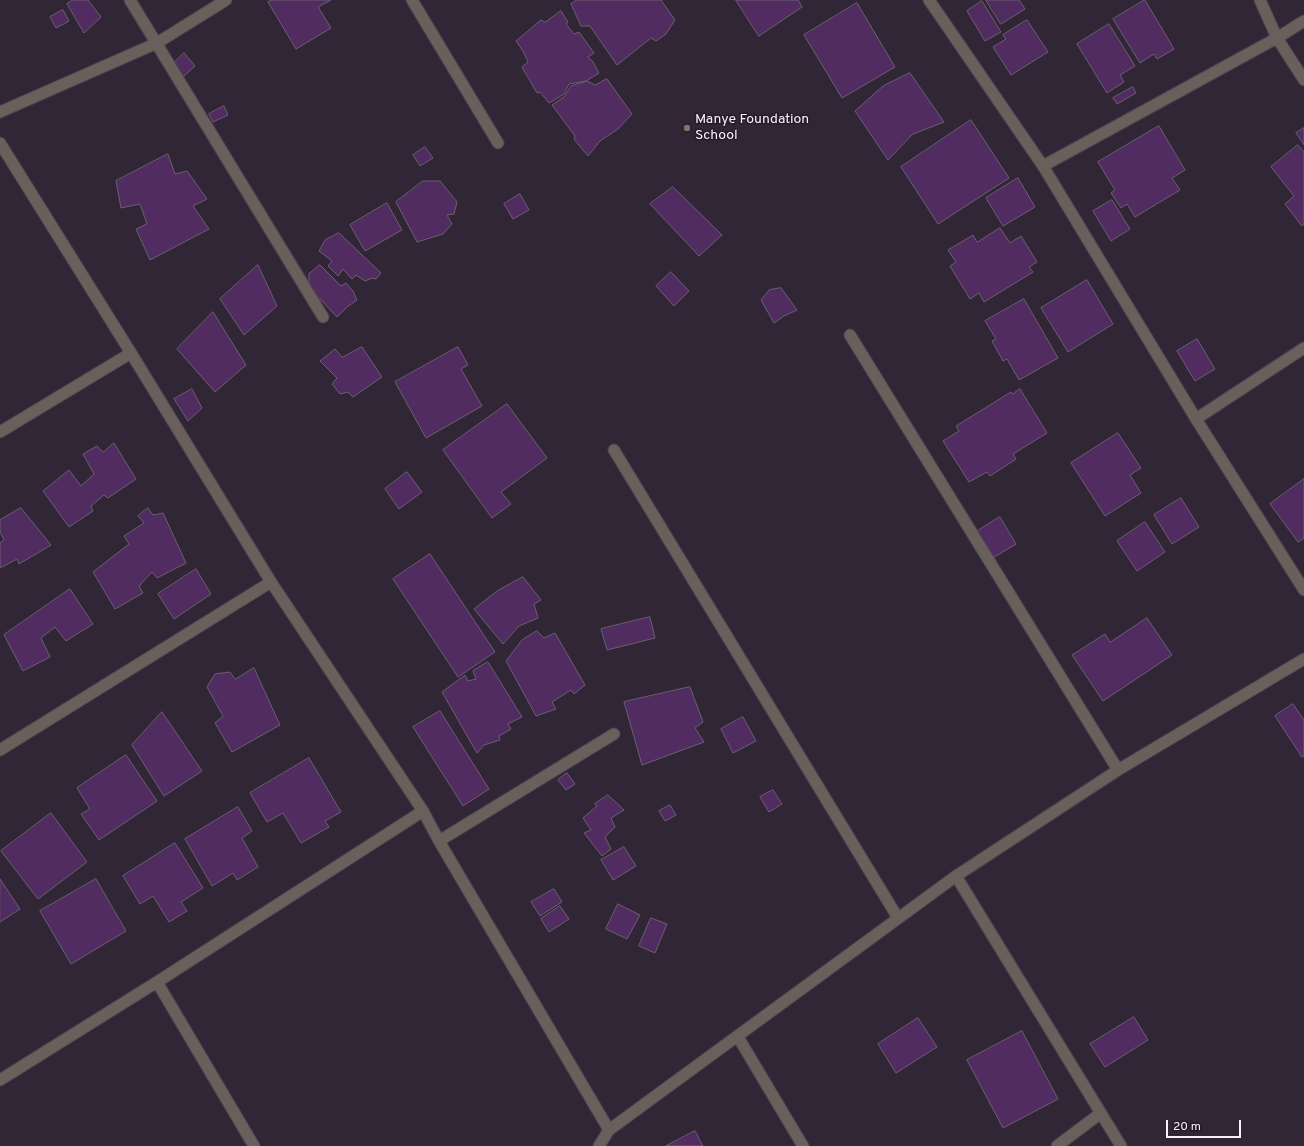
<!DOCTYPE html>
<html>
<head>
<meta charset="utf-8">
<style>
  body { margin:0 }
  #map { position:relative; width:1304px; height:1146px; overflow:hidden; background:#302635; font-family:Overpass,sans-serif }
  canvas { display:block }
  .scale { position:absolute; left:1166px; top:1120px; width:75px; height:18px; box-sizing:border-box; border:2px solid #f7f0fa; border-top:0; padding-left:5px; font-size:12px; line-height:14px; white-space:nowrap; color:#f7f0fa; -webkit-text-stroke:3px #261c2b; paint-order:stroke }
</style>
</head>
<body>
<div id="map">
<canvas width="1304" height="1146"></canvas>
<div class="scale">20 m</div>
</div>
<script>
const ctx = document.querySelector('canvas').getContext('2d');
ctx.lineJoin = 'round';
function fill(path, color) { ctx.fillStyle = color; ctx.fill(path, 'evenodd'); }
function stroke(path, color, width, dash) { ctx.strokeStyle = color; ctx.lineWidth = width; ctx.lineCap = dash ? 'butt' : 'round'; ctx.setLineDash(dash || []); ctx.stroke(path); }
function write(font, color, halo, rows, align = 'center') {
  ctx.font = font + ' Overpass,sans-serif'; ctx.lineWidth = 3; ctx.setLineDash([]); ctx.textBaseline = 'middle'; ctx.strokeStyle = halo; ctx.fillStyle = color; for (const [text, x, y, turn = 0] of rows) {
    ctx.save(); ctx.translate(x, y); ctx.rotate((+turn || 0) * Math.PI / 180); ctx.textAlign = isNaN(turn) ? turn : align; if (halo) ctx.strokeText(text, 0, 0); ctx.fillText(text, 0, 0); ctx.restore();
  }
}
const building = new Path2D(`
  M73,0H88L101,17L84,33L67,4Z
  M273,0H331L318,7L331,28L296,49L268,2Z
  M577,0H661L675,20L666,34L656,41L651,38L617,65L590,26H581L571,4Z
  M736,0H798L802,7L759,36Z
  M986,0H1019L1025,9L1001,24Z
  M1145,0L1174,49L1157,59L1154,54L1140,63L1113,19Z
  M982,1L1001,32L985,41L967,11Z
  M857,3L895,67L842,98L804,35Z
  M63,10L69,21L56,28L50,17Z
  M561,11L568,22L566,24L574,34L579,32L594,53L588,57L593,62L599,73L586,81L569,84L564,94L549,103L540,92L537,93L522,67L528,62L523,51L516,41L541,20L545,22Z
  M1027,20L1048,52L1011,75L993,47L1006,39L1003,35Z
  M1109,24L1135,66L1120,75L1124,82L1107,93L1077,44Z
  M184,53L195,66L184,76L173,64Z
  M910,73L944,122L913,134L888,160L855,111L883,86Z
  M607,79L632,114L618,129L600,141L588,156L574,139L575,136L552,105L564,97L571,86L587,81L595,85Z
  M1133,87L1136,93L1117,104L1113,98Z
  M224,106L228,115L213,122L209,114Z
  M971,120L1009,178L938,224L901,167Z
  M1159,126L1185,170L1172,178L1180,190L1135,217L1127,204L1121,208L1111,193L1115,190L1098,162Z
  M1304,128V145L1296,133Z
  M1298,145L1304,152V224L1302,226L1285,204L1294,196L1271,167Z
  M425,147L433,158L420,166L413,155Z
  M168,154L175,174L187,171L207,199L193,206L209,229L150,260L136,229L147,224L140,204L121,208L116,181Z
  M1018,178L1035,207L1003,226L986,198Z
  M423,181H440L457,202L454,214L447,215L452,224L443,234L417,242L396,202Z
  M673,187L722,235L699,256L650,204Z
  M520,194L529,210L513,219L504,204Z
  M1112,200L1130,229L1111,241L1093,211Z
  M387,203L402,230L365,251L350,225Z
  M1000,228L1010,243L1021,236L1037,262L1029,267L1033,272L984,302L979,293L970,299L950,266L956,262L948,250L973,235L977,242Z
  M339,233L381,273L376,279L372,278L365,281L356,275L352,279L343,269L338,276L328,266L332,261L319,251L325,240Z
  M258,265L277,306L244,335L220,299Z
  M320,265L341,286L346,283L353,291L357,300L347,307L337,317L309,287V274Z
  M671,272L689,291L674,306L656,286Z
  M1087,280L1113,324L1068,352L1041,308Z
  M781,288L797,310L784,316L774,323L761,300L769,290Z
  M1024,299L1058,358L1019,380L1007,359L1003,361L992,341L996,339L985,321Z
  M213,312L246,365L215,392L177,349Z
  M1197,339L1215,369L1195,381L1177,351Z
  M362,347L382,377L353,397L348,392L340,394L332,384L337,378L320,361L335,349L342,357Z
  M458,347L468,365L461,369L482,406L426,438L395,382Z
  M192,389L202,408L188,421L174,399Z
  M1020,389L1047,433L1013,454L1016,459L990,476L987,472L969,482L943,441L959,431L956,426L1011,392L1012,394Z
  M507,404L547,458L501,492L511,504L492,518L443,450Z
  M1118,433L1141,468L1130,475L1141,493L1105,516L1071,463Z
  M114,443L136,479L108,498L104,495L91,506L93,511L69,527L43,491L69,470L81,486L94,474L83,454L97,446L103,452Z
  M407,472L422,492L399,509L385,489Z
  M1304,479V538L1298,542L1270,504Z
  M1181,498L1199,527L1172,544L1154,515Z
  M21,508L51,545L19,564L17,559L0,568V543L4,540L0,532V520Z
  M148,508L153,515L163,513L186,563L157,578L152,572L139,586L143,593L115,609L93,572L129,544L124,536L144,523L138,516Z
  M1000,517L1016,544L991,559L976,532Z
  M1145,522L1165,552L1137,571L1117,541Z
  M430,554L495,652L458,677L393,579Z
  M196,569L211,594L174,619L158,594Z
  M523,577L541,600L534,604L538,618L519,626L503,644L474,609L497,591Z
  M70,589L93,624L66,641L55,627L41,638L50,657L23,671L4,635Z
  M650,617L655,638L607,650L601,629Z
  M1147,618L1172,655L1103,701L1072,655L1105,634L1110,642Z
  M537,631L544,638L555,633L585,685L574,694L571,690L552,702L556,709L536,716L506,661L522,640Z
  M488,662L522,717L508,724L511,729L499,736L500,740L484,745L477,753L442,692L465,675L468,681L476,679L473,671Z
  M254,668L280,725L232,752L215,723L223,716L207,687L215,674L230,672L235,679Z
  M690,687L703,722L695,728L704,742L642,765L624,702Z
  M1293,704L1304,720V756L1302,757L1275,716Z
  M440,711L489,789L463,806L413,727Z
  M162,712L202,771L164,796L132,745Z
  M743,717L756,741L733,753L721,729Z
  M126,755L157,801L99,840L81,814L90,809L77,788Z
  M309,758L341,812L325,821L329,827L301,843L283,813L267,822L250,793Z
  M567,773L575,784L566,790L558,780Z
  M773,790L782,804L769,812L760,797Z
  M608,795L624,810L611,818L615,827L605,837L611,849L602,856L584,833L591,830L583,818L597,806L595,804Z
  M670,805L676,815L665,821L659,811Z
  M238,807L252,831L242,838L258,867L237,880L233,873L212,886L185,839Z
  M51,813L87,862L38,899L1,851Z
  M175,843L203,888L181,902L187,911L169,922L153,896L140,904L123,876Z
  M624,847L636,866L613,880L601,860Z
  M0,879L20,909L0,922Z
  M96,879L126,931L71,964L40,911Z
  M554,889L562,902L540,916L531,902Z
  M618,904L640,915L627,939L606,929Z
  M560,906L569,919L549,932L541,919Z
  M651,918L667,924L655,953L639,946Z
  M1134,1017L1148,1040L1105,1067L1090,1044Z
  M918,1018L937,1047L896,1073L878,1044Z
  M1022,1031L1058,1099L1003,1128L967,1060Z
  M695,1131L703,1146H666Z`);
const minor = new Path2D(`
  M130,0L323,317
  M412,0L498,143
  M929,0L1043,166L1196,419L1304,590
  M1260,0L1277,38L1304,80
  M0,112L157,43L226,0
  M0,143L131,353L271,582L423,811L439,841L609,1130L956,876L1118,770L1304,659
  M1043,166L1277,38L1304,21
  M850,335L1118,770
  M1196,419L1304,348
  M0,432L131,353
  M614,450L898,918
  M0,750L271,582
  M439,841L614,734
  M956,876L1121,1146
  M157,982L254,1146
  M738,1037L803,1146
  M0,1080L157,982L423,811
  M599,1146L609,1130
  M1057,1146L1101,1113`);
const markers = [
  [687,128,4,"#8d6e63"]
];
const poiNames = [
  ["Manye Foundation",695,120],
  ["School",695,136]
];
fill(building, '#502c61');
stroke(building, '#6b5f71', 1);
stroke(minor, '#4c4251', 13);
stroke(minor, '#695f5b', 11);
for (const [x, y, r, color] of markers) { const dot = new Path2D(); dot.arc(x, y, r, 0, 2 * Math.PI); ctx.fillStyle = color; ctx.fill(dot); stroke(dot, '#261c2b', 1.5); }
write('14px', '#f7f0fa', '#261c2b', poiNames, 'left');
</script>
</body>
</html>
